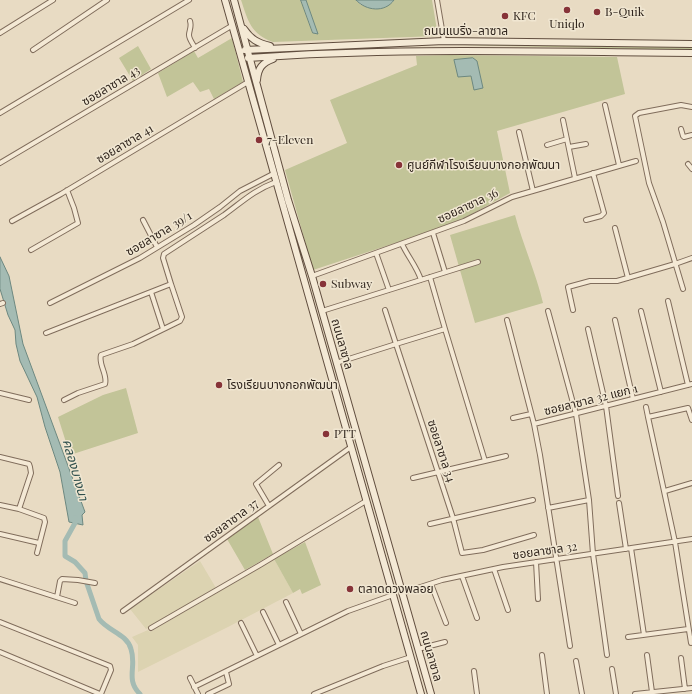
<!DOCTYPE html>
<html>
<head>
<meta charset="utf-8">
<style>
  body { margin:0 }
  canvas { display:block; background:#e8dbc3 }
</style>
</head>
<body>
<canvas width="692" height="694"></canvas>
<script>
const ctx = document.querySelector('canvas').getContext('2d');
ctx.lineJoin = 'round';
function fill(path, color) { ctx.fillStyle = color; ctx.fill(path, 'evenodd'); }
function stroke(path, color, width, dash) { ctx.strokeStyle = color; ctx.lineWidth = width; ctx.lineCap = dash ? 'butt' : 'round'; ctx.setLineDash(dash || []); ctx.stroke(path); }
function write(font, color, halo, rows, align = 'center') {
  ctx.font = font + ' "Playfair Display","Noto Sans Thai",serif'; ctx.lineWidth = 3; ctx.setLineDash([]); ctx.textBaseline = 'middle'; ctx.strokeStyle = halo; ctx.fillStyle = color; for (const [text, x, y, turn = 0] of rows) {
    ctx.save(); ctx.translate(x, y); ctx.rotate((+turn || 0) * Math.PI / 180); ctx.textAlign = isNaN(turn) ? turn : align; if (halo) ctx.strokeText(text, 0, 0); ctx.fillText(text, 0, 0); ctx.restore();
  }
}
const farmland = new Path2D(`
  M274,559L293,593L228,627L138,672V645L132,637L148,630L150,632Z
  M200,561L216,588L146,629L130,609Z`);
const green = new Path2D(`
  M241,0H301L313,33H317L306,0H356L361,5L393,2L394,0H432L438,36L273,42C251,34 248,21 241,0Z
  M232,38L243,82L214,99L209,89L200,92L193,82L167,97L158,73L194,51L198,58Z
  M457,44L692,47V50L457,45Z
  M138,46L151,69L133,81L119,58Z
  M450,55L617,57L625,94L497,131L510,193L463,219L432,231L313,270L285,170L347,143L330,100L417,65L416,56Z
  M515,215C523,245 536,273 543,303L475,323L450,235Z
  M126,388L138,433L70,455L58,417L103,395Z
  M258,517L273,554L245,570L227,539Z
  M305,542L321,585L302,594L300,589L293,593L274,559Z`);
const water = new Path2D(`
  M301,0H306L318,34L313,33Z
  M356,0H394C385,13 366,11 356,0Z
  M473,58L477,61L483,88L474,90L471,76L458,77L454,60Z
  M0,257L9,276L23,344L85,512L82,515L83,525L69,522L60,472L45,427L37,397L20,361L16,344L15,330L8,315L0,289Z`);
const canal = new Path2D(`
  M75,518V523L65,541V556L75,562L85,573L86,581L99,619C108,631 127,634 131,649C137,667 125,679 140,694`);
const street = new Path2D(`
  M437,0L444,41
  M190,21C192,27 189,30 189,35C189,39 193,44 195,48
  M0,33L53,0
  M33,50L107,0
  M605,105L619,165
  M0,113L189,0
  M563,120L575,178
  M681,129L683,136L684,137L692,135
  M519,132L533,191
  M547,145L567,139
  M569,147L586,144
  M0,163L233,25
  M688,164L692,169
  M143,220L157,247
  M586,220L601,216L604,213L593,173
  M12,221L61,194L248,82
  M615,228L628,278
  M433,233L445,272
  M402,244C408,257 417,267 421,280
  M31,250L78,223L74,208L67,190
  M376,253L389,290
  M312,276L464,221L512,197L636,161
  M430,277L445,329
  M683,289L663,222L649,183L635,116L639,113L681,105L692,107
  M151,292L163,329
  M668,301L688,385
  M50,303L140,258L194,225L220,207L240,191L273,174
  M0,304L3,303
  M385,310L396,344L445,329L485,461
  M573,310L568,287L590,281H617L675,264L692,258
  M322,311L478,262
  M548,311L576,414L589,500L593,554L607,655
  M641,311L661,392
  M507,320L534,424
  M615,320L633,399
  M588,329L606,406L618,496
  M46,333L171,284L163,258L164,254C184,241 204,228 224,215C242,202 254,190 276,182
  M336,363L396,344L453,518L462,553L483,550L534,535
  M0,393L29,400
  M64,400L78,393L105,384C108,375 98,364 101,355L133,344L180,321L182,317L171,284
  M646,407L648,417L688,408L692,420
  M648,417L675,542L691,643
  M513,418L531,414
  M0,457L29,464L30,467L31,473L19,509
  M413,478L506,456
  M665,491L692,483
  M619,503L626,549
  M0,505L19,509L44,518L45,522L37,553
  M269,506L256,484L279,465
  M548,508L589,500
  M430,524L533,500
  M0,534L39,543
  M631,548L644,635
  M536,562L538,599
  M494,569L508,610
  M462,576L477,618
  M0,579L75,603
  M431,584L446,623
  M402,593L442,580L503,567L692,539
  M57,597L60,581L62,579L78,580L95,583
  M286,602L301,634
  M123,611L351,447
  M263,612L279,645
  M0,622L110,666L111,670L101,694
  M241,623L257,656
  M151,628L260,565L366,501
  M628,637L688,629
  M570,646L540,455L534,424L692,384
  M418,649L445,642
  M0,652L100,694
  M542,655L547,694
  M647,655L652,692
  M681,658L685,689
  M576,661L582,694
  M612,669L616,694
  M474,671L477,694
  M190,678L198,694
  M194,687L348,611L393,595
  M208,694L229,684L226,672
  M314,694L383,666L411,657
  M635,694L692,688`);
const secondary = new Path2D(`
  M225,0L421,694
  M234,0L288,200L312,276L431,694
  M244,29C251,39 257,43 270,46
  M245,50L444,41L692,44
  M248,58C395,47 544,52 692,53
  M257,80C258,68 262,63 273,59`);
const markers = [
  [567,10,4,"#873338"],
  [597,12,4,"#873338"],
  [505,16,4,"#873338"],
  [259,140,4,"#873338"],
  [399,165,4,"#873338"],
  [323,284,4,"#873338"],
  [219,385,4,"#873338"],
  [326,434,4,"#873338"],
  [350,589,4,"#873338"]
];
const poiNames = [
  ["B-Quik",605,12],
  ["KFC",513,16],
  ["Uniqlo",567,24,"center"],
  ["7-Eleven",267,140],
  ["ศูนย์กีฬาโรงเรียนบางกอกพัฒนา",407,165],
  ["Subway",331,284],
  ["โรงเรียนบางกอกพัฒนา",227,385],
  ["PTT",334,434],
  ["ตลาดดวงพลอย",358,589]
];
const streetNames = [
  ["ถนนแบริ่ง-ลาซาล",466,31],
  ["ซอยลาซาล 43",111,86,-31],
  ["ซอยลาซาล 41",125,144,-31],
  ["ซอยลาซาล 36",468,206,-25],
  ["ซอยลาซาล 39/1",159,234,-31],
  ["ถนนลาซาล",342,344,74],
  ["ซอยลาซาล 32 แยก 1",591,400,-14],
  ["ซอยลาซาล 34",441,451,72],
  ["ซอยลาซาล 37",231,521,-36],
  ["ซอยลาซาล 32",545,551,-8],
  ["ถนนลาซาล",431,656,74]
];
const waterNames = [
  ["คลองบางนา",75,470,74]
];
fill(farmland, '#dcd3b1');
fill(green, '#c2c498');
fill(water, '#a4bbb3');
stroke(water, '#6d8880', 1);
stroke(canal, '#a4bbb3', 5);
stroke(street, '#806d5c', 6);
stroke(secondary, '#614e3f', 8);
stroke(street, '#f4e9d5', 4);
stroke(secondary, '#f4e9d5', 6);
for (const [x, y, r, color] of markers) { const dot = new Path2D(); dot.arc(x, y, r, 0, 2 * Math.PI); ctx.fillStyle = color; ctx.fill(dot); stroke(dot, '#f0e6d1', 1.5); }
write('12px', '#31261e', '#f0e6d1', poiNames, 'left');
write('12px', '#31261e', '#f0e6d1', streetNames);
write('italic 13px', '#2f4f4c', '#f0e6d1', waterNames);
</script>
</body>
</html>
